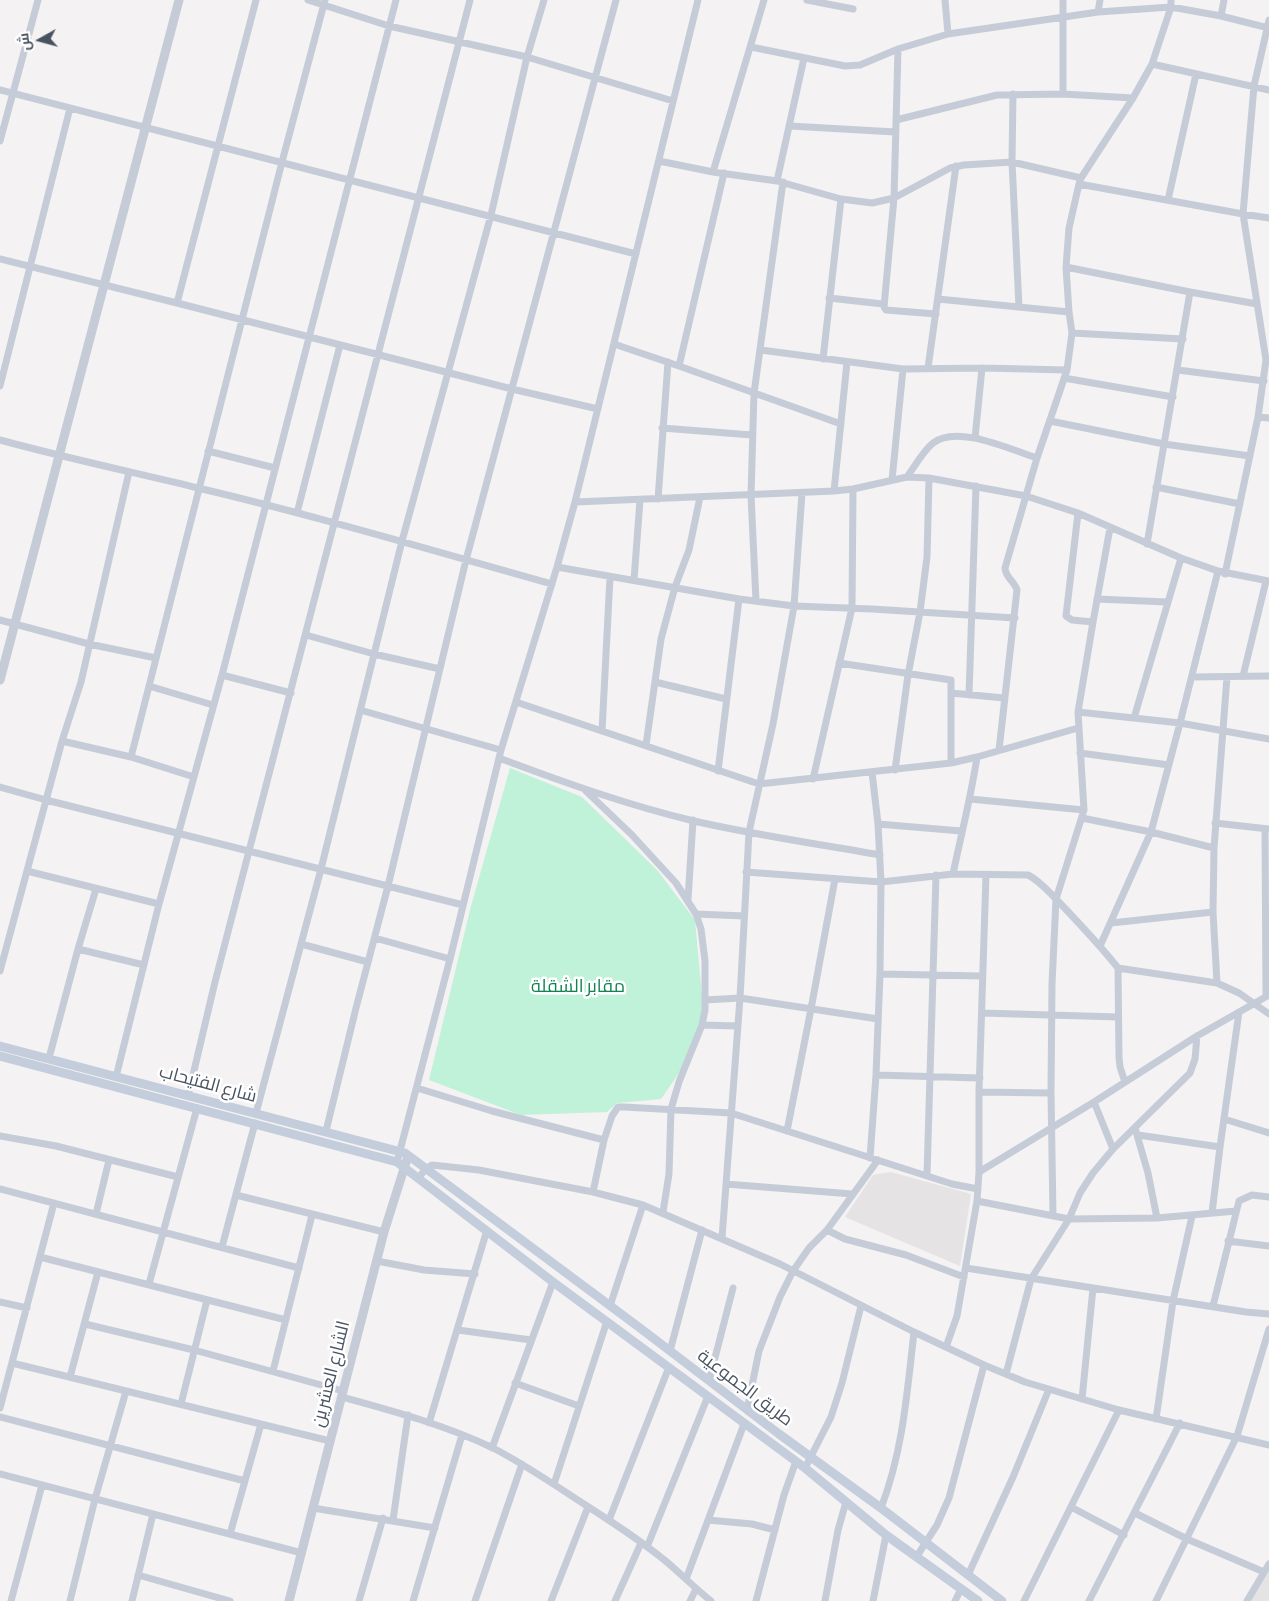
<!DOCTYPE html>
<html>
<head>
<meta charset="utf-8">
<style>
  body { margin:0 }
  #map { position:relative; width:1269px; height:1601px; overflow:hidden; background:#f4f2f2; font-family:"Alegreya Sans",Cairo,sans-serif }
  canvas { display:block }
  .north { position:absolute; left:15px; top:15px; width:50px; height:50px; -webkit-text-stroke:4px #fff; paint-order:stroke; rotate:263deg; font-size:14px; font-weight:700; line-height:20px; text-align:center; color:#485361 }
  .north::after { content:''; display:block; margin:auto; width:18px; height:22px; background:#485361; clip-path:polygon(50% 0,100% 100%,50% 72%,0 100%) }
</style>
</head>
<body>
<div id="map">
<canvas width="1269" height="1601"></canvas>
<div class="north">ش</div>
</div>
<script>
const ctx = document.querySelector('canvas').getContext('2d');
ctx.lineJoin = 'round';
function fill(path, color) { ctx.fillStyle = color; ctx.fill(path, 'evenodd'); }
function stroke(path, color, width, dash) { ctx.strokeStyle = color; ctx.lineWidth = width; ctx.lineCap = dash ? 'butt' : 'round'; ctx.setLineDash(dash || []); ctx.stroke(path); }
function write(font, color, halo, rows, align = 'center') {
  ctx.font = font + ' "Alegreya Sans",Cairo,sans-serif'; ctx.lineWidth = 5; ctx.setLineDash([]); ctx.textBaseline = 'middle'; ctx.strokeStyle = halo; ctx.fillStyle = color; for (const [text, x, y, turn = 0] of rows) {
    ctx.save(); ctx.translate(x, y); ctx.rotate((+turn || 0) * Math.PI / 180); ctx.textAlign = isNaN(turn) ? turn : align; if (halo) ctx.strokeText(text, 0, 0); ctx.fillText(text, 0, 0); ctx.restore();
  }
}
const education = new Path2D(`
  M891,1172L971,1194L960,1266L845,1217L873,1175Z
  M1269,1563V1601H1247Z`);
const green = new Path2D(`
  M510,768L582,797L657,870L695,920L704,1018L684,1066L661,1099L617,1103L607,1112L521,1115L429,1080L471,906Z`);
const minor = new Path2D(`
  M308,0L389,26L527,57L673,101
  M807,0L853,9
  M945,0L948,34
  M1063,0V94
  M1098,12L1100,0
  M1221,16L1224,0
  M751,47L845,66L860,65L898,49L948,34L1098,12L1171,7L1221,16L1269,28
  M898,49L894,198L884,307L886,310L936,314
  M1152,64L1269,90
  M0,90L636,254
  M1013,94L1012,162L1019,307
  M896,120L997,95L1063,94L1133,98
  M790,126L895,132
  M0,141L38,0
  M659,161L713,172L777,181L841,199L872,203L894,198L950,168L964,165L1012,162L1081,178
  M713,172L764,0
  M777,181L804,58
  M1079,184L1243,214L1269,218
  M1168,200L1196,74
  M0,259L177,303L256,0
  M1066,267L1190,292L1257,304
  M829,298L883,304
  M938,299L1069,312
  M177,303L512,389L598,409
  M1072,333L1183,339
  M614,344L679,366L841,424
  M761,350L903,369L982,368L1067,370
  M823,359L841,199
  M679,366L724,173
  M928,368L956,166
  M1178,370L1264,381
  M1064,378L1173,397
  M0,386L70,108
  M1258,417L1269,418
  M1050,421L1164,444L1250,456
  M662,428L752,435
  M975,438L982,368
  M0,440C66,458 132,472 198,488C317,516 434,551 552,584
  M208,451L275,468
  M907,477C915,466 923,451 933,443C957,424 1011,450 1037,458
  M892,480L903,369
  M1156,487L1240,504
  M834,491L847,362
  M658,499L668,362
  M575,502L834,491L853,489L907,477L929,478L1026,496L1078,513L1181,558L1218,571L1269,581
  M297,513L340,345
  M1078,513L1066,616L1072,620L1093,622
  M1147,544L1190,292
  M557,567L739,599L794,606L872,609L1015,618
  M1225,574L1258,417L1266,360L1243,214L1254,86L1269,20
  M634,580L640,500
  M1097,599L1167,602
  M756,601L751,495L754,393L783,182
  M0,620L89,644L156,658
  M306,635L374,654L440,669
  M839,663L951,680V763
  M222,675L291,693
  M1243,676L1266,581
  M1192,677L1269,676
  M655,682L726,699
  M149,686L213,705
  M951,693L1004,698
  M969,695L976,486
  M516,702L759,784L951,763L977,757L1078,728
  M360,710L501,750
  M1078,712L1180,723L1269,739
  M1134,718L1181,558
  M602,731L610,577
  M62,741L131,757L194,777
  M646,745L661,639L675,587L689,550L700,497
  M999,750L1017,590C1015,582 1005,577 1005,568L1037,458L1067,370L1072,333L1069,312L1066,267L1069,228L1079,184L1081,178L1133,98L1152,64L1171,7V0
  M1080,753L1169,765
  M131,757L282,162L325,0
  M499,758C563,782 627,805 694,821C755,835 818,844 880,855
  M895,770L908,675L920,612L927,557L929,478
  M718,771L739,599
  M813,779L852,608L853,489
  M0,787L46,800L463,905
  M586,791L632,835L676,883L696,914L701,929L705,961V1010L702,1025L679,1082L671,1109L669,1174L663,1212
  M970,799L1084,810
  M1082,818L1151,832L1214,848
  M1215,823L1269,829
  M878,824L961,831
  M1265,829L1266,996
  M27,871L159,904
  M746,872L881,882L953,874L1028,875C1040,881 1048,891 1057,900C1078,922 1099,944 1118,968L1217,983L1239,993L1269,1014
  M953,874C961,835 971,797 977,757
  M688,900L693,820
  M696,914L744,916
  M1111,923L1213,912
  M375,938L450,959
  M301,944L368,962
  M1100,946L1151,832L1180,723L1218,571
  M78,949L144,965
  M1118,968L1119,1057L1120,1067L1125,1082
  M0,971L62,741L81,682L129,472
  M880,974L982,976
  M1217,983L1213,912L1214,848L1227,677
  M705,1000L740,998L878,1019
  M982,1013L1118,1017
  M702,1025L737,1026
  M49,1058L78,949L96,889
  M876,1075L980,1078
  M116,1077L159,904L222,675L396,0
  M417,1088L492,1111L604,1140
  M979,1092L1051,1093
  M188,1096L215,982L470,0
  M1094,1102L1113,1149
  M256,1113L321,869L402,541L491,215L527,57L544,0
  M1224,1119L1269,1133
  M1135,1128L1148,1173L1157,1218
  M326,1131L356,1008L388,886L466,560L616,0
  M787,1131L811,1009L835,879
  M1138,1135L1220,1147
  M0,1136L56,1146L178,1177
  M870,1158L876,1075L880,974L881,882L878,824L872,772
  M397,1162L450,959L501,750L557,567L575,502L698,0
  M979,1172V1092L986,875
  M927,1175L936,875
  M418,1178L426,1169L432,1165L479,1170L593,1192L643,1205L780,1264L914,1332L984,1365L1025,1382L1119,1410L1269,1445
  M726,1184L852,1194
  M0,1189L299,1268
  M593,1192L604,1140L612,1116L618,1107H624L731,1113L952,1184L978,1189
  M236,1195L384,1232
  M977,1201L1069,1219L1157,1218L1236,1211
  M1212,1213L1220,1147L1239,1012
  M96,1214L109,1160
  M1053,1215L1051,1093L1052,984L1056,899L1084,810L1078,712L1093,622L1110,528
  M827,1230L845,1239L906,1255L964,1277
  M722,1238L740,998L749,832L773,724L794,606L802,493
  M1228,1241L1269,1246
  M222,1247L255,1123
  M40,1257L286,1320
  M377,1261L424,1270L475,1274
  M966,1268L1246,1312L1269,1314
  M149,1284L197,1108
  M0,1302L27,1308
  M610,1306L643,1205
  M1213,1306L1239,1201L1252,1195L1269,1197
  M85,1324L194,1350L343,1391
  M458,1330L531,1340
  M946,1347L957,1316L977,1201L979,1172L1094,1102L1197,1036L1269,995
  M670,1351L702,1230
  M12,1363L330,1441
  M273,1371L312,1215
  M1006,1374L1031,1279L1069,1219L1080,1193L1093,1173L1113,1149L1190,1073L1195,1059L1197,1036
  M70,1377L98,1272
  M709,1381L733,1288
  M515,1383L579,1406
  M342,1397C393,1411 445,1425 493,1448C526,1465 556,1486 587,1506C615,1524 643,1542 668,1563C683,1576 696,1589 711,1601
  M1082,1399L1093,1288
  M181,1404L207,1300
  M0,1408L54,1203
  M747,1410L759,1351L780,1297L793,1271L809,1248L827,1230L878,1160
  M0,1417L245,1481
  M1156,1419L1173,1301L1192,1216
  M429,1423L487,1230
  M492,1448L553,1282
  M805,1468L831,1417L842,1383L861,1306
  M0,1474L302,1553
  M554,1484L607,1321
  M1071,1507L1124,1535
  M313,1508L435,1528
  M881,1508C903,1451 907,1393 914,1332
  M1135,1513L1187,1539L1264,1572
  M393,1520L408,1415
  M609,1520L669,1367
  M708,1520L752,1524L775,1530
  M230,1534L261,1424
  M647,1547L708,1396
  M917,1556L937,1525L949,1498L984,1365
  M138,1575L230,1601
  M968,1575L1013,1477L1049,1389
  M686,1579L744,1424
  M11,1601L42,1485
  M70,1601L95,1499L126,1391
  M132,1601L153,1514
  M359,1601L383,1518
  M413,1601L462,1435
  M475,1601L522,1464
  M551,1601L588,1507
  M615,1601L641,1543
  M690,1601L696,1589
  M756,1601L784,1495L796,1461
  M825,1601L838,1530L846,1502
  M873,1601L886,1535
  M955,1601L961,1589
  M1024,1601L1119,1410
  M1089,1601L1180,1423
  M1156,1601L1237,1436L1269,1329
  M1247,1601L1269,1564`);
const tertiary = new Path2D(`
  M0,680L179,0
  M289,1601L384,1232L408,1156`);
const secondary = new Path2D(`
  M0,1046L405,1153L640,1328L779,1434L881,1508L1002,1601
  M0,1056L397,1162L553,1282L805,1468L886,1535L978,1601`);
const parkNames = [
  ["مقابر الشقلة",578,987]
];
const streetNames = [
  ["شارع الفتيحاب",208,1084,15],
  ["الشارع العشرين",331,1374,-76],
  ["طريق الجموعية",745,1388,37]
];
fill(education, '#e5e3e4');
fill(green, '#bff2d8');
stroke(minor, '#c5ccd7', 7);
stroke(tertiary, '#c5ccd7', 9);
stroke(secondary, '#c4cddb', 9);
write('18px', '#128254', '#fff', parkNames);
write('18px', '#485361', '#fff', streetNames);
</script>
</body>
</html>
